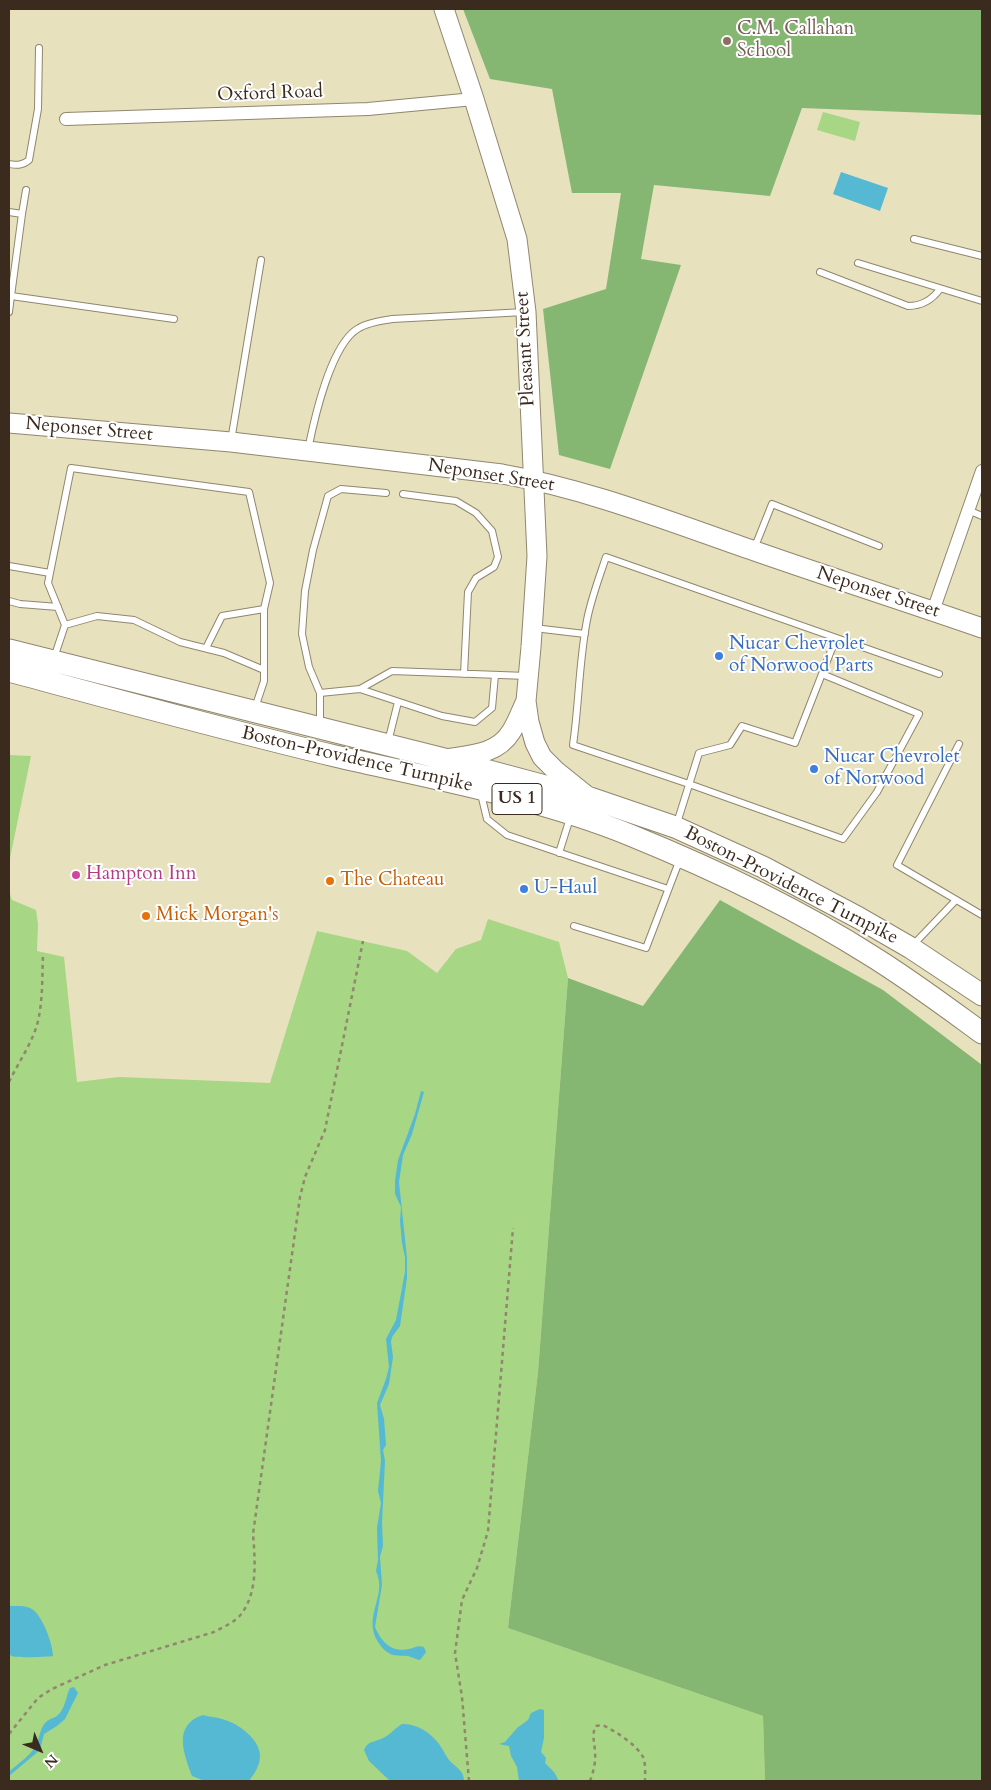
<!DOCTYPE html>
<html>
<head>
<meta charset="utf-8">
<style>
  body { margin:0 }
  #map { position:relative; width:991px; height:1790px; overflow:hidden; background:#e7e1be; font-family:Cardo,serif }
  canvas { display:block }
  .frame { position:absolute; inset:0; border:10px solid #3b2a1e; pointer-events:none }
  .north { position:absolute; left:15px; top:1725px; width:50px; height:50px; -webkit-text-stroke:4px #fff; paint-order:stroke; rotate:135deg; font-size:14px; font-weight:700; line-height:20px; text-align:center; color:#3b2a1e }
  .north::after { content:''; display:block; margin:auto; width:18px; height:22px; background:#3b2a1e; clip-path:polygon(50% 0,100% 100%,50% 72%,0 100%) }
</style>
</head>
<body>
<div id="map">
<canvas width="991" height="1790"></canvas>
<div class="frame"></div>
<div class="north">N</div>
</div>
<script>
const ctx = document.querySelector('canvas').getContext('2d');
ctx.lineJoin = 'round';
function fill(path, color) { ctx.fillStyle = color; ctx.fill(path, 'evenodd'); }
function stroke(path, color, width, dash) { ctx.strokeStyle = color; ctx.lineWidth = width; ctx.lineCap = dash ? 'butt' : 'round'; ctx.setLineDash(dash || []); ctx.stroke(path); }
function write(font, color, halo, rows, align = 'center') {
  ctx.font = font + ' Cardo,serif'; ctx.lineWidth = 4; ctx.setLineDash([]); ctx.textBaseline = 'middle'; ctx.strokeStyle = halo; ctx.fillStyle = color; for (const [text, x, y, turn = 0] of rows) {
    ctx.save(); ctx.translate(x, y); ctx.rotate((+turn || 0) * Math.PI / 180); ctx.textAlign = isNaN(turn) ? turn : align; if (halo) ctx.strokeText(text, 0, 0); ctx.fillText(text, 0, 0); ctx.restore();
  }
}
const green = new Path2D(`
  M823,112L860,122L855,141L817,130Z
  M9,755L31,756L9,863Z
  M9,891L12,900L36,910L38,924L37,951L64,957L77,1082L119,1077L270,1083L317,931L407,951L437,973L456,949L481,940L488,919L559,942L568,978L538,1372L508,1628L763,1716L765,1781H9Z`);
const forest = new Path2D(`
  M463,9H982V115L802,108L770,196L654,185L641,259L681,265L610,469L559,455L543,309L606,289L621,193H572L552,89L490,79Z
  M720,900L883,990L982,1065V1781H765L763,1716L508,1628L538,1372L568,978L643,1006Z`);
const water = new Path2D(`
  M841,172L888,188L880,211L833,194Z
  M421,1091L424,1092L412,1134L403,1155L399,1182L407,1258V1278L400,1326L392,1337L391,1342L393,1357L389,1384L380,1405L384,1419L386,1445L383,1450L385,1461L382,1523L383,1546L380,1557L382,1585L375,1627C381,1641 391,1653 409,1649C415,1648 417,1645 424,1647L426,1652L421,1659L419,1660C415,1659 412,1657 408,1656C402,1655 394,1657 389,1653C384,1651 381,1646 378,1642C362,1616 388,1596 376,1571L378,1560L377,1528L381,1503L378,1491L381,1461L377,1403L386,1379L389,1367L386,1339L396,1320L405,1272V1257L402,1243L400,1221L401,1207L395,1194V1181L398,1160L415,1114Z
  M9,1606C16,1606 26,1605 32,1609C42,1615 53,1644 53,1656C47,1657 17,1658 11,1656L9,1652Z
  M74,1687L78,1693L65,1719L57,1726L44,1734L40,1750L9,1776V1772C17,1764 29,1757 35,1747C40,1739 39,1729 46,1722C50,1718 56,1718 59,1714C66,1706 66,1696 70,1688Z
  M540,1709L544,1710V1738L541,1752L546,1758L545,1763L554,1772L559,1781H519L517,1767L511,1756L509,1746L499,1744L505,1742L517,1728L528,1720L531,1713Z
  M203,1715C209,1717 216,1717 222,1719C238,1723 260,1739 260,1756C260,1766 254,1774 249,1781H205L192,1776C184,1754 172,1725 203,1715Z
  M402,1724C416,1723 431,1733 439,1744C443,1749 445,1755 449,1760C456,1768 464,1770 464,1781H390L369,1761L364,1750C368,1740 377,1742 385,1737C392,1733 395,1728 402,1724Z`);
const path = new Path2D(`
  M9,1082C18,1063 31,1045 37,1025C43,1003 42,978 43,955
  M9,1734L38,1698L52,1689L105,1665L214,1632C223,1627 236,1622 242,1613C258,1591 255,1559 253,1534L300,1197L305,1177L325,1130L363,941
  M469,1781L462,1697L455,1653L462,1600L477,1568L488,1531L513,1228
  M590,1781C593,1773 596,1762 595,1753C595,1743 591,1735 596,1726L602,1725C614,1730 637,1745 643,1757C646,1764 645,1774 645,1781`);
const lane = new Path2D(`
  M9,164C17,165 22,166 29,160L38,109L39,48
  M9,212L22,214L26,190
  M22,214L11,296L174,319
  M914,239L982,256
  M858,263L982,301
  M820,272L908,306C922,306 932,300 940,289
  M9,312L11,296
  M231,441L261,260
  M308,450C314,420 331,343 359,328C369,322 381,321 392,319L525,312
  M403,494L456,501L476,513L492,531L498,557L494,567L476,578L468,592L464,674
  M968,510L982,516
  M754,549L772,504L879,546
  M9,566L50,573
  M9,601L20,604L58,607
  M65,625L97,616L134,620L180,642L224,653L264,670
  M534,628L585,634
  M206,648L222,616L264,609
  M54,658L65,625L48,583L71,468L249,492L270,583L264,609V681L255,708
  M822,674L919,714L877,792L843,839L689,784L573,745C579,704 579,661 587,620C591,599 599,578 606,557L939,674
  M360,689L442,716L475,722L492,708L495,675
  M320,693L309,667L302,634L305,591L313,550L328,496L341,489L386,493
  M320,725V693L360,689L392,671L527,676
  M388,742L398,702
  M959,744L897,865L982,915
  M481,794L487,819L507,835L668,889
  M677,823L699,753L730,745L742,726L795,743L836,638
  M559,853L570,818
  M574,926L646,948L680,859
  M912,946L956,900`);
const street = new Path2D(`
  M66,119L368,109L474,99
  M933,611L982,471`);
const secondary = new Path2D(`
  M444,9L474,99L517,239L526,312L537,556L531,647L526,701L529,722L535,743L542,757L556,771L587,796
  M9,423L231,442L502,474C587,489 668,521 749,549C826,576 904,601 982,628
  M445,759C469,755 497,755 511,732C517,723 521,711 526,701`);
const primary = new Path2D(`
  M9,650L444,759L590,798L675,827L763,867L859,918L911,948L982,995
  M9,671C117,700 226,730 335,756C434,779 536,797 630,835C711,868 796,908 870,955C909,979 945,1006 982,1033`);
const markers = [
  [727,41,5,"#8d6e63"],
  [719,656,5,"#3f7fe0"],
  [814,769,5,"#3f7fe0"],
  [76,875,5,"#d1479c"],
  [330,881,5,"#e8710a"],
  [524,889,5,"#3f7fe0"],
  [146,916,5,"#e8710a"]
];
const shields = [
  [517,799,50]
];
const shieldNames = [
  ["US 1",517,799]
];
const educationNames = [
  ["C.M. Callahan",737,30],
  ["School",737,52]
];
const streetNames = [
  ["Oxford Road",270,94,-2],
  ["Pleasant Street",526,349,-93],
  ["Neponset Street",89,430,5],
  ["Neponset Street",491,476,9],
  ["Neponset Street",878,593,18],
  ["Boston-Providence Turnpike",357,760,13],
  ["Boston-Providence Turnpike",791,886,27]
];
const shopNames = [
  ["Nucar Chevrolet",729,645],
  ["of Norwood Parts",729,667],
  ["Nucar Chevrolet",824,758],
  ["of Norwood",824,780],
  ["U-Haul",534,889]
];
const hotelNames = [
  ["Hampton Inn",86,875]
];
const foodNames = [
  ["The Chateau",340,881],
  ["Mick Morgan's",156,916]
];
fill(green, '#a7d684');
fill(forest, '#85b772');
fill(water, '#55b9d3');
stroke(lane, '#91866e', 8);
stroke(street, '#91866e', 14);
stroke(secondary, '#91866e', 21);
stroke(primary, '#91866e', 23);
stroke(path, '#91866e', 2.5, [4, 4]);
stroke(lane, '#fff', 6);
stroke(street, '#fff', 12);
stroke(secondary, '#fff', 19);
stroke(primary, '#fff', 21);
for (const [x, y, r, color] of markers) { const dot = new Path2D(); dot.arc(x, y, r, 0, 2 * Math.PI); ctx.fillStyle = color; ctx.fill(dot); stroke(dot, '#fff', 2); }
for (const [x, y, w] of shields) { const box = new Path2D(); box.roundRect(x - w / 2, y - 15.5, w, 31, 4); ctx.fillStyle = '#fff'; ctx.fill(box); stroke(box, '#3b2a1e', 1); }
write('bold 18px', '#3b2a1e', null, shieldNames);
write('19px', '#785e54', '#fff', educationNames, 'left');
write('19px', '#3b2a1e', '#fff', streetNames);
write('19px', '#366cbe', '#fff', shopNames, 'left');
write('19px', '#b23c85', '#fff', hotelNames, 'left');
write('19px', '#c56008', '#fff', foodNames, 'left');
</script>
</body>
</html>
